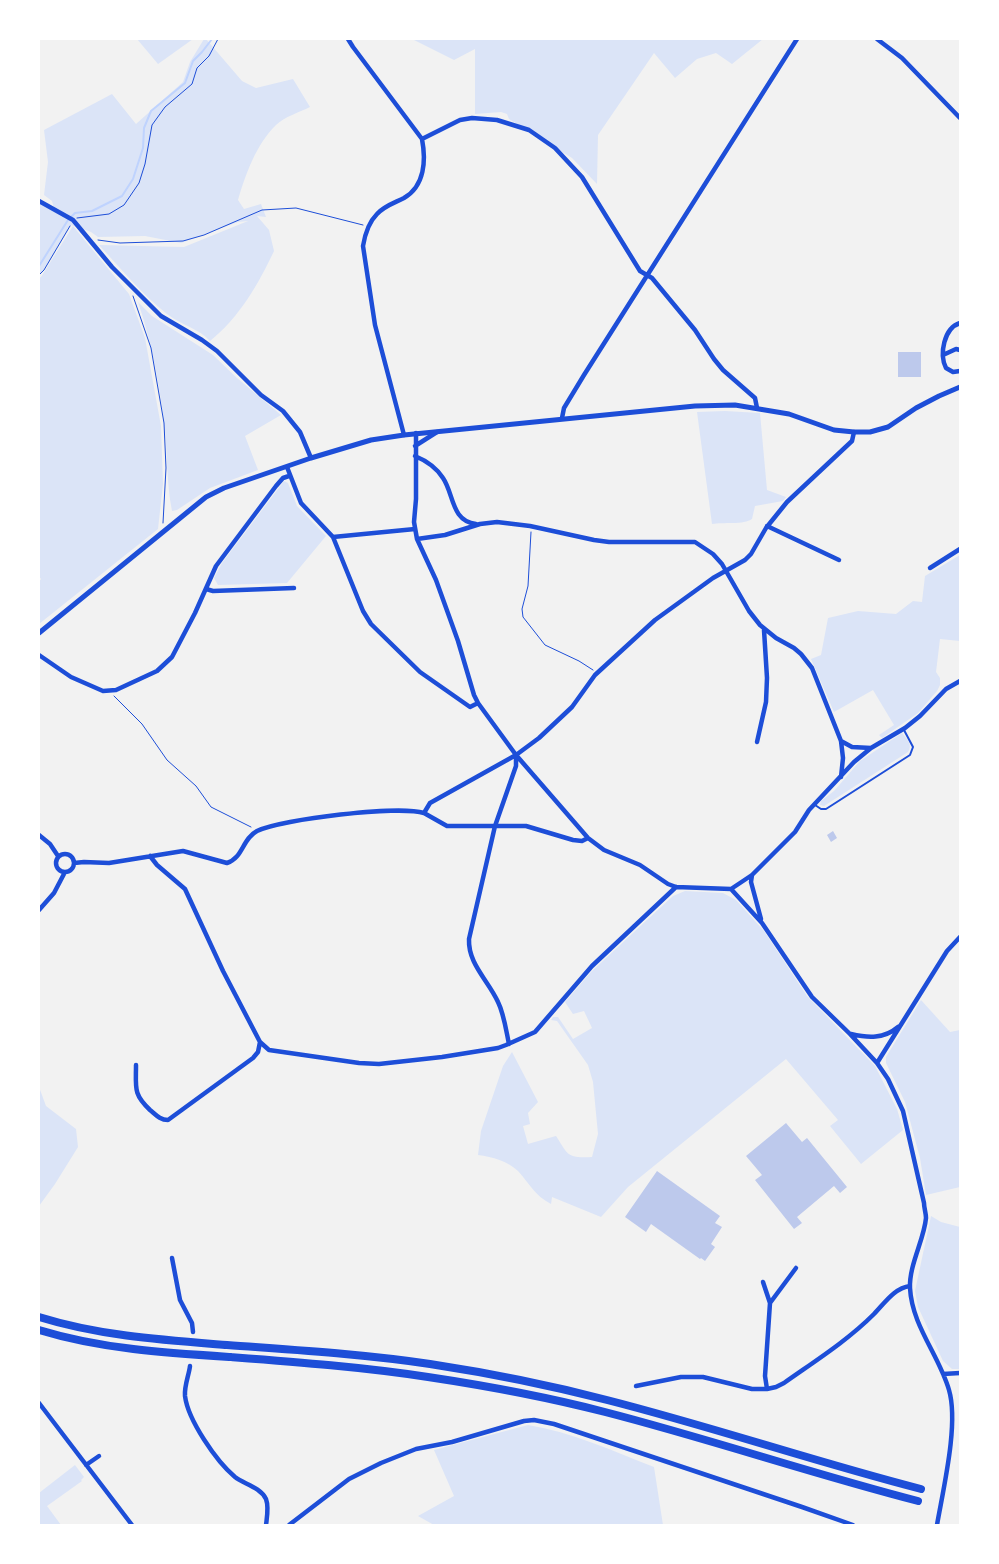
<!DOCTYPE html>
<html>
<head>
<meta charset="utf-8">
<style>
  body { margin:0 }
  #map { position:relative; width:999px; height:1564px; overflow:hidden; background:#f2f2f2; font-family:Karla,sans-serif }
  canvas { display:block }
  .frame { position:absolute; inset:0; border:40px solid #fff; pointer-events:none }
</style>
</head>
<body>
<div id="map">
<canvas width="999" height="1564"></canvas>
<div class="frame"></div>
</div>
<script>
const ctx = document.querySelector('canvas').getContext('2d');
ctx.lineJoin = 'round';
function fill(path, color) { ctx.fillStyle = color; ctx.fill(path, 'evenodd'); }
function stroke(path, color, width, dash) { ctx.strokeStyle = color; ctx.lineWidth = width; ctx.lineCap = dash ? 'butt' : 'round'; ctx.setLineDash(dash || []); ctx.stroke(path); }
const green = new Path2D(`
  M137,39H193L158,64Z
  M204,39H206L242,81L256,88L293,79L310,107C300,112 284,117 276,125C256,145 246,173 238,200L244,209L261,204L266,217L257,216L269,230L274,251C259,283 239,318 210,341C198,328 181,325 167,314C142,294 121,269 99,245L184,247L248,221L238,222L181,243L145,236L98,237L91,232L71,225L44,270L39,275V201L54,208L52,201L44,195L48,162L44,130L112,94L136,124L183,82L190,62Z
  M412,39H763L732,64L716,53L697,59L675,78L654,53L598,135L597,184L572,158L509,119L507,114L501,112L475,114V49L454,60Z
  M73,226L129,294L145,338L161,426L163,484L158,529L39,624V582L41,579L39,576V278L41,277Z
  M138,302L152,316L213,355L237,378L281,415L245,436L258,470L210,488L177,510L172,511C166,481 168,452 164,422C159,382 151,340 138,302Z
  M725,411L760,413L767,490L786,497L783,501L755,506L752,519C744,525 723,522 712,524L697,412Z
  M284,481L288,483L297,506L326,536L287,583L218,585L214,578L222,563Z
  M960,555V641L940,639L936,672L940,678V685L937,691L918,713L882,738L879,735L894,725L873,690L834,712L811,659L821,655L828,618L858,611L896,614L913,601L922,602L925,576Z
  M902,733C907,739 913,745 908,752L824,806L820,805L821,801L834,791L860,761Z
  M685,891L723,893L736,900L764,931L807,996L875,1066L897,1109L903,1130L861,1164L830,1126L838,1120L786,1059L628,1187L601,1217L552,1197L551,1204C534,1195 530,1184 518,1171C507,1161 493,1157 478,1155L481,1131L503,1066L512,1052L538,1102L528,1113L530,1124L523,1126L528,1144L556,1136C569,1156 567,1158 592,1157L598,1134L593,1082L588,1065L557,1021L551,1020L553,1017H558L573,1039L592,1028L584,1011L573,1014L565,1002L591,972L648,919L673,896Z
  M921,1000L950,1032L960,1030V1187L926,1195L920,1158L905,1102L886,1063V1057Z
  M39,1087L46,1106L76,1129L78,1147L55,1184L39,1206Z
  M931,1216L941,1222L960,1227V1369H952L943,1361L918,1307L915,1291Z
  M528,1425C572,1432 613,1451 654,1467L663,1525H434L418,1516L454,1496L434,1450Z
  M75,1465L84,1477L81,1480L82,1481L47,1506L61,1525H39V1493Z`);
const stream = new Path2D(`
  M39,266L68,220L75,213L92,211L122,196L133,179L143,148L144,128L151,111L185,83L193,61L202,52L212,39`);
const building = new Path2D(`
  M898,352H921V377H898Z
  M833,831L837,838L831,842L827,835Z
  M786,1123L802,1142L807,1138L847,1187L840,1193L834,1186L797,1217L802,1223L794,1229L755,1180L762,1175L746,1156Z
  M657,1171L720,1216L715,1223L722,1227L711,1244L715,1247L705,1261L701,1258L700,1259L651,1224L646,1232L625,1217Z`);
const path = new Path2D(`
  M77,218L109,214L124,205L139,183L145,164L152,125L165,107L192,84L197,68L209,56L218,39
  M98,240L120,243L183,241L204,235L262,210L296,208L363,225
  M39,275L44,270L70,226
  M133,296L151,348L164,423L166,468L163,523
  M531,532L528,586L522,609L523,617L545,645L579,661L593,670
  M114,696L142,724L167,760L196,786L211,807L251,827`);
const service = new Path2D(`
  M815,805L821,809H826L910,755L913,747L904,730`);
const minor = new Path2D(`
  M348,39L353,47L422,139
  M877,39L902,58L960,118
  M39,201L73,220L112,267L161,316L202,340L217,351L261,395L283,411L300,432L311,458
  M960,323C944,328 939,354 946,368L953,372L960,371
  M943,355L956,349L960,350
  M562,418L564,408L584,375L797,39
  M416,433V499L414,522L417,539L436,580L458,641L474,695L478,703L516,755L588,838L604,850L640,865L668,884L676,887L731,889L762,923L812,997L850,1034L877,1063L888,1079L903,1111L924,1203C924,1208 926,1213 926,1218C924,1240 909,1265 910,1288C912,1326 939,1355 949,1390C959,1424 943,1490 937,1525
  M404,435L375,325L363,246C365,234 368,223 377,214C384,206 394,203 404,198C425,186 426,160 422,139L460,120L472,118L497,120L529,130L555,148L582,177L640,271L652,278L695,330L714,359L723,370L755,398L757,408
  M415,446L437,432
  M415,456C427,461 436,467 443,478C454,494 451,521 476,524
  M287,467L301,503L333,537L363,611L371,624L420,672L470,707L478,703
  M767,526L839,560
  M333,537L415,529
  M417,539L445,535L480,524L497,522L530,526L594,540L609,542H695L713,554L722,564L749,611L760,625L776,638L794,648L801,654L812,668L841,741L843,758L841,777
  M930,568L960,549
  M206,589L213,591L294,588
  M39,655L71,677L103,691L116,690L157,671L172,657L195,613L216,566L276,486L283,478L289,476
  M841,741L852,747L871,748
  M757,742L766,702L767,678L764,630
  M424,813L447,826H526L573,840L582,841L588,838
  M39,835L50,844L58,856
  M56 863a9 9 0 1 1 18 0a9 9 0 1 1-18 0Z
  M150,856L157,865L185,889L223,971L260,1042L269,1050L359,1063L379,1064L442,1057L498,1048L506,1045L535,1032L592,966L676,887
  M74,863L84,862L109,863L183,851L227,863C243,858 242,839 257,831C282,819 399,805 424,813L430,803L516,755L539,738L572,707L595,675L655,620L713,578L745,560L751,554L766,528L787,502L852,441L854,432
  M752,875L751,882L761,919
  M731,889L752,875L795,832L809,810L854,762L871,748L905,728L920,716L946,689L960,681
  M39,910L54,893L65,872
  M851,1034C868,1038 884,1039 898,1027
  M509,1044C506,1030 504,1014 498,1002C488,980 468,964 469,939L495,826L516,766V756
  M877,1063L947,951L960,937
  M136,1065C136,1088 133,1094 150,1110C156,1115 160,1120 168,1120L253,1058L258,1052L260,1042
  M172,1258L180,1300L192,1323L193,1332
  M796,1268L770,1303L765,1376L767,1389L776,1387L784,1383C815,1361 847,1341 874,1314C884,1304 894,1288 910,1286
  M763,1282L770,1303
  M190,1366C189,1375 184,1386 185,1396C188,1420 216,1461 235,1477C244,1484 260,1487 266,1499C269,1507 267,1517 266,1525
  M943,1374L960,1373
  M636,1386L681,1377H703L752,1389H767
  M39,1403L132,1525
  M86,1465L99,1456
  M289,1525L349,1479L381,1463L416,1449L452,1442L524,1421L534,1420L554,1424L802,1507L853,1525`);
const tertiary = new Path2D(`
  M39,633L206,497L224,488L311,458L371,440L404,435L695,406L735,405L789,414L834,430L854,432H870L888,427L916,408L939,396L960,387`);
const motorway = new Path2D(`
  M39,1317C100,1336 163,1340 227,1345C294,1350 363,1354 430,1364C489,1373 549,1385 607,1400C713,1427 816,1462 921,1489
  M39,1330C101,1349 166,1353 230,1357C296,1362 363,1367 428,1377C488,1386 547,1397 605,1412C710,1439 813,1474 918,1501`);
fill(green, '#dbe4f7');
stroke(stream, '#bfd3fe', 2);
fill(building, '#bdc9ec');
stroke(path, '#1d4ed8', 1);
stroke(service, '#1d4ed8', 2);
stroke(minor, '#1d4ed8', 4.5);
stroke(tertiary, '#1d4ed8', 5);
stroke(motorway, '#1d4ed8', 8);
</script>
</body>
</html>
